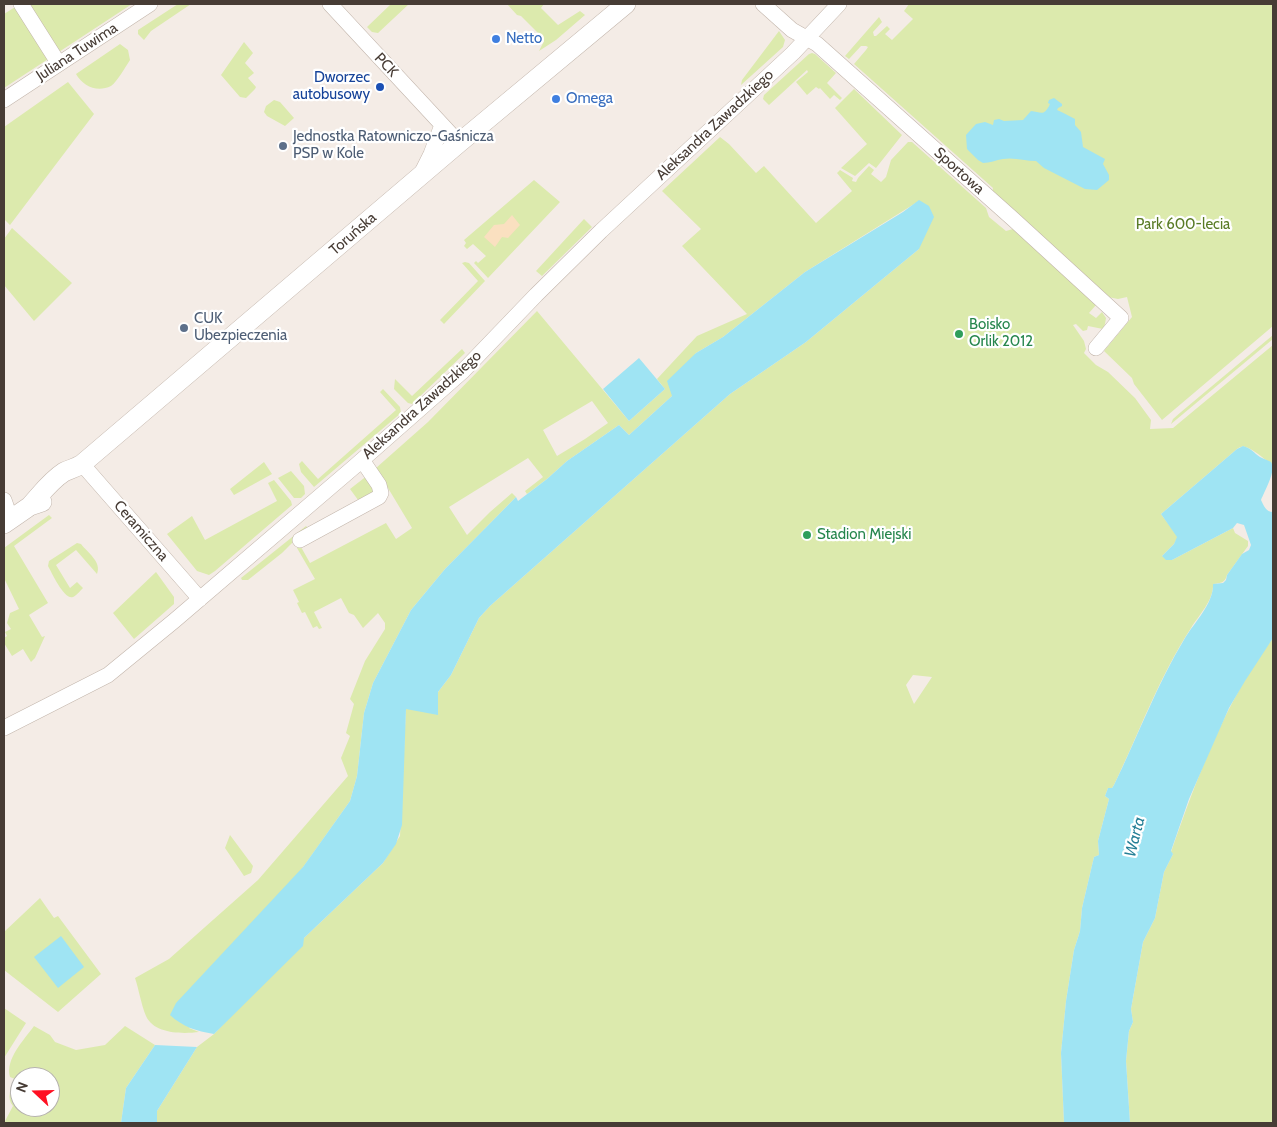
<!DOCTYPE html>
<html>
<head>
<meta charset="utf-8">
<style>
  body { margin:0 }
  #map { position:relative; width:1277px; height:1127px; overflow:hidden; background:#f4ece6; font-family:Cabin,sans-serif }
  canvas { display:block }
  .frame { position:absolute; inset:0; border:5px solid #473c35; pointer-events:none }
  .north { position:absolute; left:10px; top:1067px; width:50px; height:50px; box-sizing:border-box; background:#fff; border:1px solid #b5b1ae; border-radius:50%; rotate:291deg; font-size:14px; font-weight:700; line-height:20px; text-align:center; color:#473c35 }
  .north::after { content:''; display:block; margin:auto; width:18px; height:22px; background:#ff1123; clip-path:polygon(50% 0,100% 100%,50% 72%,0 100%) }
</style>
</head>
<body>
<div id="map">
<canvas width="1277" height="1127"></canvas>
<div class="frame"></div>
<div class="north">N</div>
</div>
<script>
const ctx = document.querySelector('canvas').getContext('2d');
ctx.lineJoin = 'round';
function fill(path, color) { ctx.fillStyle = color; ctx.fill(path, 'evenodd'); }
function stroke(path, color, width, dash) { ctx.strokeStyle = color; ctx.lineWidth = width; ctx.lineCap = dash ? 'butt' : 'round'; ctx.setLineDash(dash || []); ctx.stroke(path); }
function write(font, color, halo, rows, align = 'center') {
  ctx.font = font + ' Cabin,sans-serif'; ctx.lineWidth = 4.5; ctx.setLineDash([]); ctx.textBaseline = 'middle'; ctx.strokeStyle = halo; ctx.fillStyle = color; for (const [text, x, y, turn = 0] of rows) {
    ctx.save(); ctx.translate(x, y); ctx.rotate((+turn || 0) * Math.PI / 180); ctx.textAlign = isNaN(turn) ? turn : align; if (halo) ctx.strokeText(text, 0, 0); ctx.fillText(text, 0, 0); ctx.restore();
  }
}
const green = new Path2D(`
  M20,4H132L4,88V14Z
  M178,4H191L151,31L144,40L138,34V30Z
  M391,4H409L378,33L372,32L367,27Z
  M507,4H544L541,8L558,25L580,11L585,15L556,40L539,51L544,41L543,38L521,16L517,15Z
  M909,4H1273V326L1162,420L1134,384L1132,378L1104,351L1132,317L1127,297L1118,299L1108,297L992,193L993,188L854,64L866,50L868,47L866,46H861L849,59L845,56L879,17L882,22L873,32L874,36H876L887,26L890,29L885,34L892,40L913,19L904,11Z
  M779,31L785,40L783,47L741,85L742,80Z
  M244,42L253,53L245,63L254,73L248,78L256,87L255,89L246,98L240,97L221,75Z
  M120,44L128,50L130,60C126,66 117,82 111,86C97,93 83,86 76,74Z
  M812,53L815,54L836,73L827,83L842,98L840,100L834,95L830,99L820,88L819,89L816,87L807,95L796,82L808,72L807,70L769,105L763,99L764,95L809,54Z
  M68,82L94,114L10,225L4,219V127Z
  M854,89L902,135L876,168L869,163L855,176L841,168L867,144L835,108Z
  M274,100L280,102L294,118L285,126L267,116L264,112L266,106Z
  M720,137L729,144L756,173L764,166L816,223L852,191L837,173L840,170L853,178L852,181L856,182L858,178L869,166L874,170L871,174L881,182L886,177L891,160L908,142H912L986,208L989,217L1006,231L1013,229L1096,305L1089,313L1096,318L1102,312L1106,318L1105,324L1103,329L1088,326L1087,330L1083,331L1076,324L1073,325L1084,341L1086,349L1084,353L1096,365L1108,372L1135,398L1151,420L1150,429L1173,428L1273,345V467C1271,463 1250,447 1245,447C1242,446 1240,447 1237,449L1161,514L1178,537L1174,544L1162,556L1172,560L1233,528L1235,533L1248,541V546L1227,575C1225,583 1221,583 1213,584C1214,600 1199,615 1191,628C1159,677 1139,733 1114,785L1112,788H1108L1105,796L1109,799L1098,841L1099,855L1094,857L1082,908L1080,931L1074,950L1066,1001L1061,1053L1064,1123H157V1111L197,1047L214,1034L304,938L383,863L400,836L406,708L438,692L451,675L479,618L490,606L730,394L806,342L919,249V201L805,272L723,337L696,353L672,396L629,435L619,425L567,461L547,479L527,494L525,491L543,477L528,458L449,507L467,535L490,512L512,493L516,497L445,569L411,610L373,683L364,713L357,776L350,801L189,1028L199,1032C182,1034 154,1034 146,1016C141,1004 139,990 135,978L169,959L258,880L348,776L341,758L350,736L346,733L354,704L350,699L365,661L385,629V623L378,613L363,628L354,615L349,613L341,598L314,612L322,628L319,629L317,626L313,628L305,612L302,613L297,603L299,602L293,590L315,579L297,548L312,537L301,547L310,563L386,523L396,539L412,528L376,468L428,422L537,311L629,421L665,389L657,379L697,336L747,314L682,246L701,229L662,191ZM592,401L608,423L585,439L557,456L543,430ZM913,675L932,677L914,704L906,685Z
  M534,180L560,202L488,278L474,263L476,261L478,263L486,256L473,244L467,249L464,246L466,243L464,240Z
  M584,219L592,227L542,276L536,271Z
  M12,228L72,283L34,321L4,285V239Z
  M465,262L469,263L485,281L444,324L440,320L478,281L462,263Z
  M1273,335V339L1171,424L1173,419L1181,412Z
  M462,349L465,353L412,404L408,403L394,389L395,379L412,396Z
  M383,389L400,407L401,413L314,487L301,472L299,464L302,461L318,479L396,410L380,392Z
  M264,462L272,474L234,495L230,489Z
  M291,471L304,486L305,494L301,498H294L278,478Z
  M368,475L374,492L361,504L350,489Z
  M274,480L291,501L292,505L215,571L209,575L197,571L167,534L192,516L205,540L277,501L268,483Z
  M49,515L52,518L14,546L48,603L29,615L42,637L45,636L35,658L31,662L23,649L12,656L4,643V638L7,636L5,632L11,629L7,623L10,613L19,609L4,578V548Z
  M306,526L310,531L294,541L282,553L248,580H242L241,578Z
  M77,543L81,544C88,553 102,562 97,574L76,550L56,565L70,588L77,582L83,588C80,591 76,596 73,597C64,600 52,573 48,566L49,561Z
  M156,572L174,597V604L134,639L113,613Z
  M1273,638V1123H1130L1126,1061L1129,1031L1133,1022L1131,1009L1143,942L1155,918L1164,872L1173,854L1171,852C1197,778 1225,701 1273,638Z
  M230,835L253,866L251,873L244,876L225,848Z
  M40,898L54,918L58,916L101,974L58,1012L4,970V932Z
  M4,1008L26,1023L4,1058Z
  M34,1026L50,1035L55,1042L76,1050L105,1045L125,1026L155,1045L126,1088L121,1123H4L13,1106C6,1098 11,1089 15,1079L10,1077C5,1059 24,1040 34,1026ZM20,1077H50V1107H20Z`);
const sand = new Path2D(`
  M512,215L520,225L508,238L502,237L495,247L484,237L494,225L504,224Z`);
const water = new Path2D(`
  M1054,98L1062,104V106L1058,108L1057,110C1064,113 1069,116 1075,119V125L1081,132L1083,147L1105,159L1103,164L1109,175V180L1097,190L1085,189L1044,168L1036,161C1025,161 1014,157 1003,159C996,160 990,163 983,163L978,160L967,149L966,135L976,124L985,122L993,125L994,120L999,119L1004,121L1023,120L1031,111C1041,112 1044,117 1050,104L1048,103L1049,100Z
  M919,200L929,206L934,217L919,249L806,342L730,394L490,606L479,618L451,675L438,692V715L406,709L402,825L396,844L383,863L304,938L303,946L214,1034C196,1031 183,1027 170,1015L176,1003L303,867L350,801L357,776L364,713L373,683L411,610L445,569L516,497L518,501L547,479L567,461L619,425L629,435L672,396L667,381L696,353L723,337L805,272L903,212Z
  M639,358L665,389L629,421L603,389Z
  M1243,446C1251,448 1254,453 1260,457C1263,459 1268,460 1271,462C1277,470 1264,492 1261,500C1264,506 1266,512 1273,512V638L1245,681L1229,708L1189,799L1171,851L1173,854L1164,872L1155,918L1143,942L1131,1009L1133,1022L1129,1031L1126,1061L1130,1123H1064L1061,1053L1066,1001L1074,950L1080,931L1082,908L1094,857L1099,855L1098,841L1109,799L1105,796L1108,788H1112L1114,785C1138,736 1157,684 1185,638C1194,623 1214,603 1213,584L1223,583L1226,580L1227,575L1242,554L1249,550L1251,545L1244,525L1237,523L1233,528L1172,560H1166L1162,556L1174,544L1177,537L1161,514L1237,449Z
  M61,936L84,967L58,988L34,957Z
  M155,1045L197,1047L157,1111V1123H121L126,1088Z`);
const minor = new Path2D(`
  M21,4L59,64
  M330,4L459,143
  M763,4L792,30L817,44L1013,219L1121,318L1096,348
  M4,100L150,4
  M422,172L431,154L442,125
  M82,464L200,599
  M4,500L11,520
  M300,540L379,497L381,493L379,485L362,460
  M4,728L108,675L174,621L354,467L463,371L536,295L601,231L793,53L839,4`);
const tertiary = new Path2D(`
  M30,506C41,494 50,481 64,472C70,469 76,468 82,464L459,143L626,4
  M4,524L30,506L42,502`);
const markers = [
  [496,39,5,"#3f7fe0"],
  [380,87,5,"#1a4fb4"],
  [556,99,5,"#3f7fe0"],
  [283,146,5,"#5c6f8a"],
  [184,328,5,"#5c6f8a"],
  [959,334,5,"#2e9e5b"],
  [807,535,5,"#2e9e5b"]
];
const shopNames = [
  ["Netto",506,39],
  ["Omega",566,99]
];
const streetNames = [
  ["Juliana Tuwima",77,52,-33],
  ["PCK",386,65,47],
  ["Aleksandra Zawadzkiego",715,125,-43],
  ["Sportowa",959,171,42],
  ["Toruńska",353,234,-41],
  ["Aleksandra Zawadzkiego",422,405,-42],
  ["Ceramiczna",141,531,49]
];
const transitNames = [
  ["Dworzec",370,78],
  ["autobusowy",370,95]
];
const serviceNames = [
  ["Jednostka Ratowniczo-Gaśnicza",293,137],
  ["PSP w Kole",293,154],
  ["CUK",194,319],
  ["Ubezpieczenia",194,336]
];
const parkNames = [
  ["Park 600-lecia",1183,225]
];
const leisureNames = [
  ["Boisko",969,325],
  ["Orlik 2012",969,342],
  ["Stadion Miejski",817,535]
];
const waterNames = [
  ["Warta",1135,837,-76]
];
fill(green, '#dceaad');
fill(sand, '#fae0c0');
fill(water, '#9fe4f3');
stroke(minor, '#c2b5ab', 16);
stroke(tertiary, '#c2b5ab', 20);
stroke(minor, '#fff', 15);
stroke(tertiary, '#fff', 19);
for (const [x, y, r, color] of markers) { const dot = new Path2D(); dot.arc(x, y, r, 0, 2 * Math.PI); ctx.fillStyle = color; ctx.fill(dot); stroke(dot, '#fff', 2); }
write('15px', '#366cbe', '#fff', shopNames, 'left');
write('15px', '#473c35', '#fff', streetNames);
write('15px', '#164399', '#fff', transitNames, 'right');
write('15px', '#4e5e75', '#fff', serviceNames, 'left');
write('15px', '#597b26', '#fff', parkNames);
write('15px', '#27864d', '#fff', leisureNames, 'left');
write('italic 16px', '#257f96', '#fff', waterNames);
</script>
</body>
</html>
